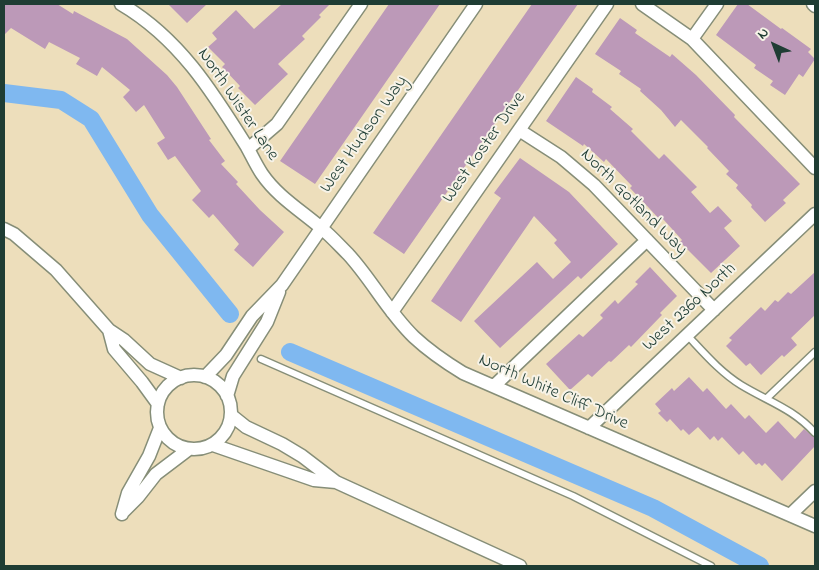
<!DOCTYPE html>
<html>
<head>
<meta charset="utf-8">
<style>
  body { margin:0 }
  #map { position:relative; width:819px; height:570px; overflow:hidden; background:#eddebb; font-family:"Indie Flower",sans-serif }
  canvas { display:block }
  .frame { position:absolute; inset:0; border:5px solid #1f3d34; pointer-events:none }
  .north { position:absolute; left:749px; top:20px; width:50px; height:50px; -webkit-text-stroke:4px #f7f3e8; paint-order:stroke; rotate:317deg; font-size:14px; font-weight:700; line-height:20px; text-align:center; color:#1f3d34 }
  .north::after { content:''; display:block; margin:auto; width:18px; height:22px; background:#1f3d34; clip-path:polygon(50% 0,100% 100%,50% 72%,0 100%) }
</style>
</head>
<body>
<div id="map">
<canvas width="819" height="570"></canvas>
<div class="frame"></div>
<div class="north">N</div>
</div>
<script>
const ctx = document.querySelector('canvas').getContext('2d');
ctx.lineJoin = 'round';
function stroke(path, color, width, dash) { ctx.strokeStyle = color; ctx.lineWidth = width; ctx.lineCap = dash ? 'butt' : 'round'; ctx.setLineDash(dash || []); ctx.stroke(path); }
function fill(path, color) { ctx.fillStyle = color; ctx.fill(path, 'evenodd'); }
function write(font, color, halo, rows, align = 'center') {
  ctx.font = font + ' "Indie Flower",sans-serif'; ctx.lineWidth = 4; ctx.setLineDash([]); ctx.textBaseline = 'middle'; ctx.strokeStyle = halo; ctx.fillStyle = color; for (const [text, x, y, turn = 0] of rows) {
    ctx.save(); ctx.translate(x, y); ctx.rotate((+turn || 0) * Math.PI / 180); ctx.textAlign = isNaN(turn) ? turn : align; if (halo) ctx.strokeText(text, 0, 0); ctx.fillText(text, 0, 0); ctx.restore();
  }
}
const canal = new Path2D(`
  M4,93L61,100L91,119L150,215L230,314
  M290,352L653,508L760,566`);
const building = new Path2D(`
  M4,4H57L73,14L74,11L127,39L167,75L177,87L211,139L209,140L225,161L221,164L238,182L236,184L260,210L284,232L253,267L234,250L239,244L213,214L209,218L192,200L201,191L175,156L168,160L157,143L165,138L144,105L136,112L123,97L130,90L102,67L97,76L76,64L80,58L49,42L45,49L11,28L4,35Z
  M168,4H207L187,23Z
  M282,4H330L319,15L321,17L302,36L305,39L278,64L288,74L255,105L238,88L240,86L222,67L225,64L208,47L217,39L212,33L236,10L254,29Z
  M389,4H440L315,184L280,161Z
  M532,4H578L404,254L373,233Z
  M738,4H747L781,29L782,28L811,49L808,52L815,59L803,77L799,74L785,95L770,85L773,81L754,68L756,65L716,35Z
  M620,18L637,30L635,33L670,57L672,54L696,75L735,115L734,117L800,184L783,200L786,203L765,222L751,207L752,205L736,188L738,185L726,174L729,171L707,148L708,147L681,120L675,127L661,110L640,91L641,89L619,74L621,71L595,54Z
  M576,77L593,89L592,92L612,107L610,109L633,129L631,131L659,159L664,154L697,187L691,192L710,213L718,206L732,221L724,228L740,246L711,273L680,242L682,240L663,219L661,221L649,208L630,188L632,186L606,159L604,162L584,144L583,146L546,121Z
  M520,158L569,192L618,244L581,279L578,276L500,348L474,321L537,262L553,279L571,262L554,243L557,240L534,216L461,322L431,301L501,198L494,193Z
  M650,267L677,296L660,313L662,315L631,347L629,345L611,362L609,361L592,377L588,374L570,390L546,364L579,334L583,337L603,318L600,315L615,300L618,304L638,284L635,282Z
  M815,272V315L791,338L797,345L784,357L782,355L761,375L750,363L746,366L726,346L732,340L729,338L761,307L765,311L775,300L778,302L788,292L791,294Z
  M689,377L703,392L707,388L726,409L731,404L745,419L749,415L766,433L778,421L795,439L804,429L815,438V446L782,481L765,463L762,466L759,463L756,465L743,451L739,455L722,437L718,441L714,436L710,440L698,427L689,435L683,429L681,431L670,419L667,422L658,413L661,411L655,404L672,388L674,391Z`);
const service = new Path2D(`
  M687,335C704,353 720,372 741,385C769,402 792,408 815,433
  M261,359L573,496L711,566
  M767,398L815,352`);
const minor = new Path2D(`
  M121,4C179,38 212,91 247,147C252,156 256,165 262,174C277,196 300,210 320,227C330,235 339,245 348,254C372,280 388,312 414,337C429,351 445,362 463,373L815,526
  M642,4L692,39L815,168
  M813,4L815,6
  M692,39L717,4
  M519,130L561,157L594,185L714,310
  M248,149L277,124L361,4
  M4,229L14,234L56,270L109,330L124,340L150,364L181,378
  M392,312L607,4
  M109,330L114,349L142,382L158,404
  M157 412a37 37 0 1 1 74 0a37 37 0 1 1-74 0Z
  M205,377L226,355L252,316L282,285L476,4
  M494,386L647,240
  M227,396L233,376L267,322L279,292
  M231,415L246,427L282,444L302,456L336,482L520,566
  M589,428L815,214
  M213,445L314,480L336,482
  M123,512L138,497L156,474L189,449
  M122,514L128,493L149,456L160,428
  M790,515L815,491`);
const streetNames = [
  ["North Wister Lane",237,105,56],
  ["West Hudson Way",365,135,-55],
  ["West Koster Drive",485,148,-55],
  ["North Gotland Way",633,203,45],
  ["West 2360 North",690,308,-43],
  ["North White Cliff Drive",553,393,24]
];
stroke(canal, '#7fb8f0', 18);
fill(building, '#bc99b8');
stroke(service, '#868e78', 9);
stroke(minor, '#868e78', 15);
stroke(service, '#fff', 6);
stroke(minor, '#fff', 12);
write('18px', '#1f3d34', '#f7f3e8', streetNames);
</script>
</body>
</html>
